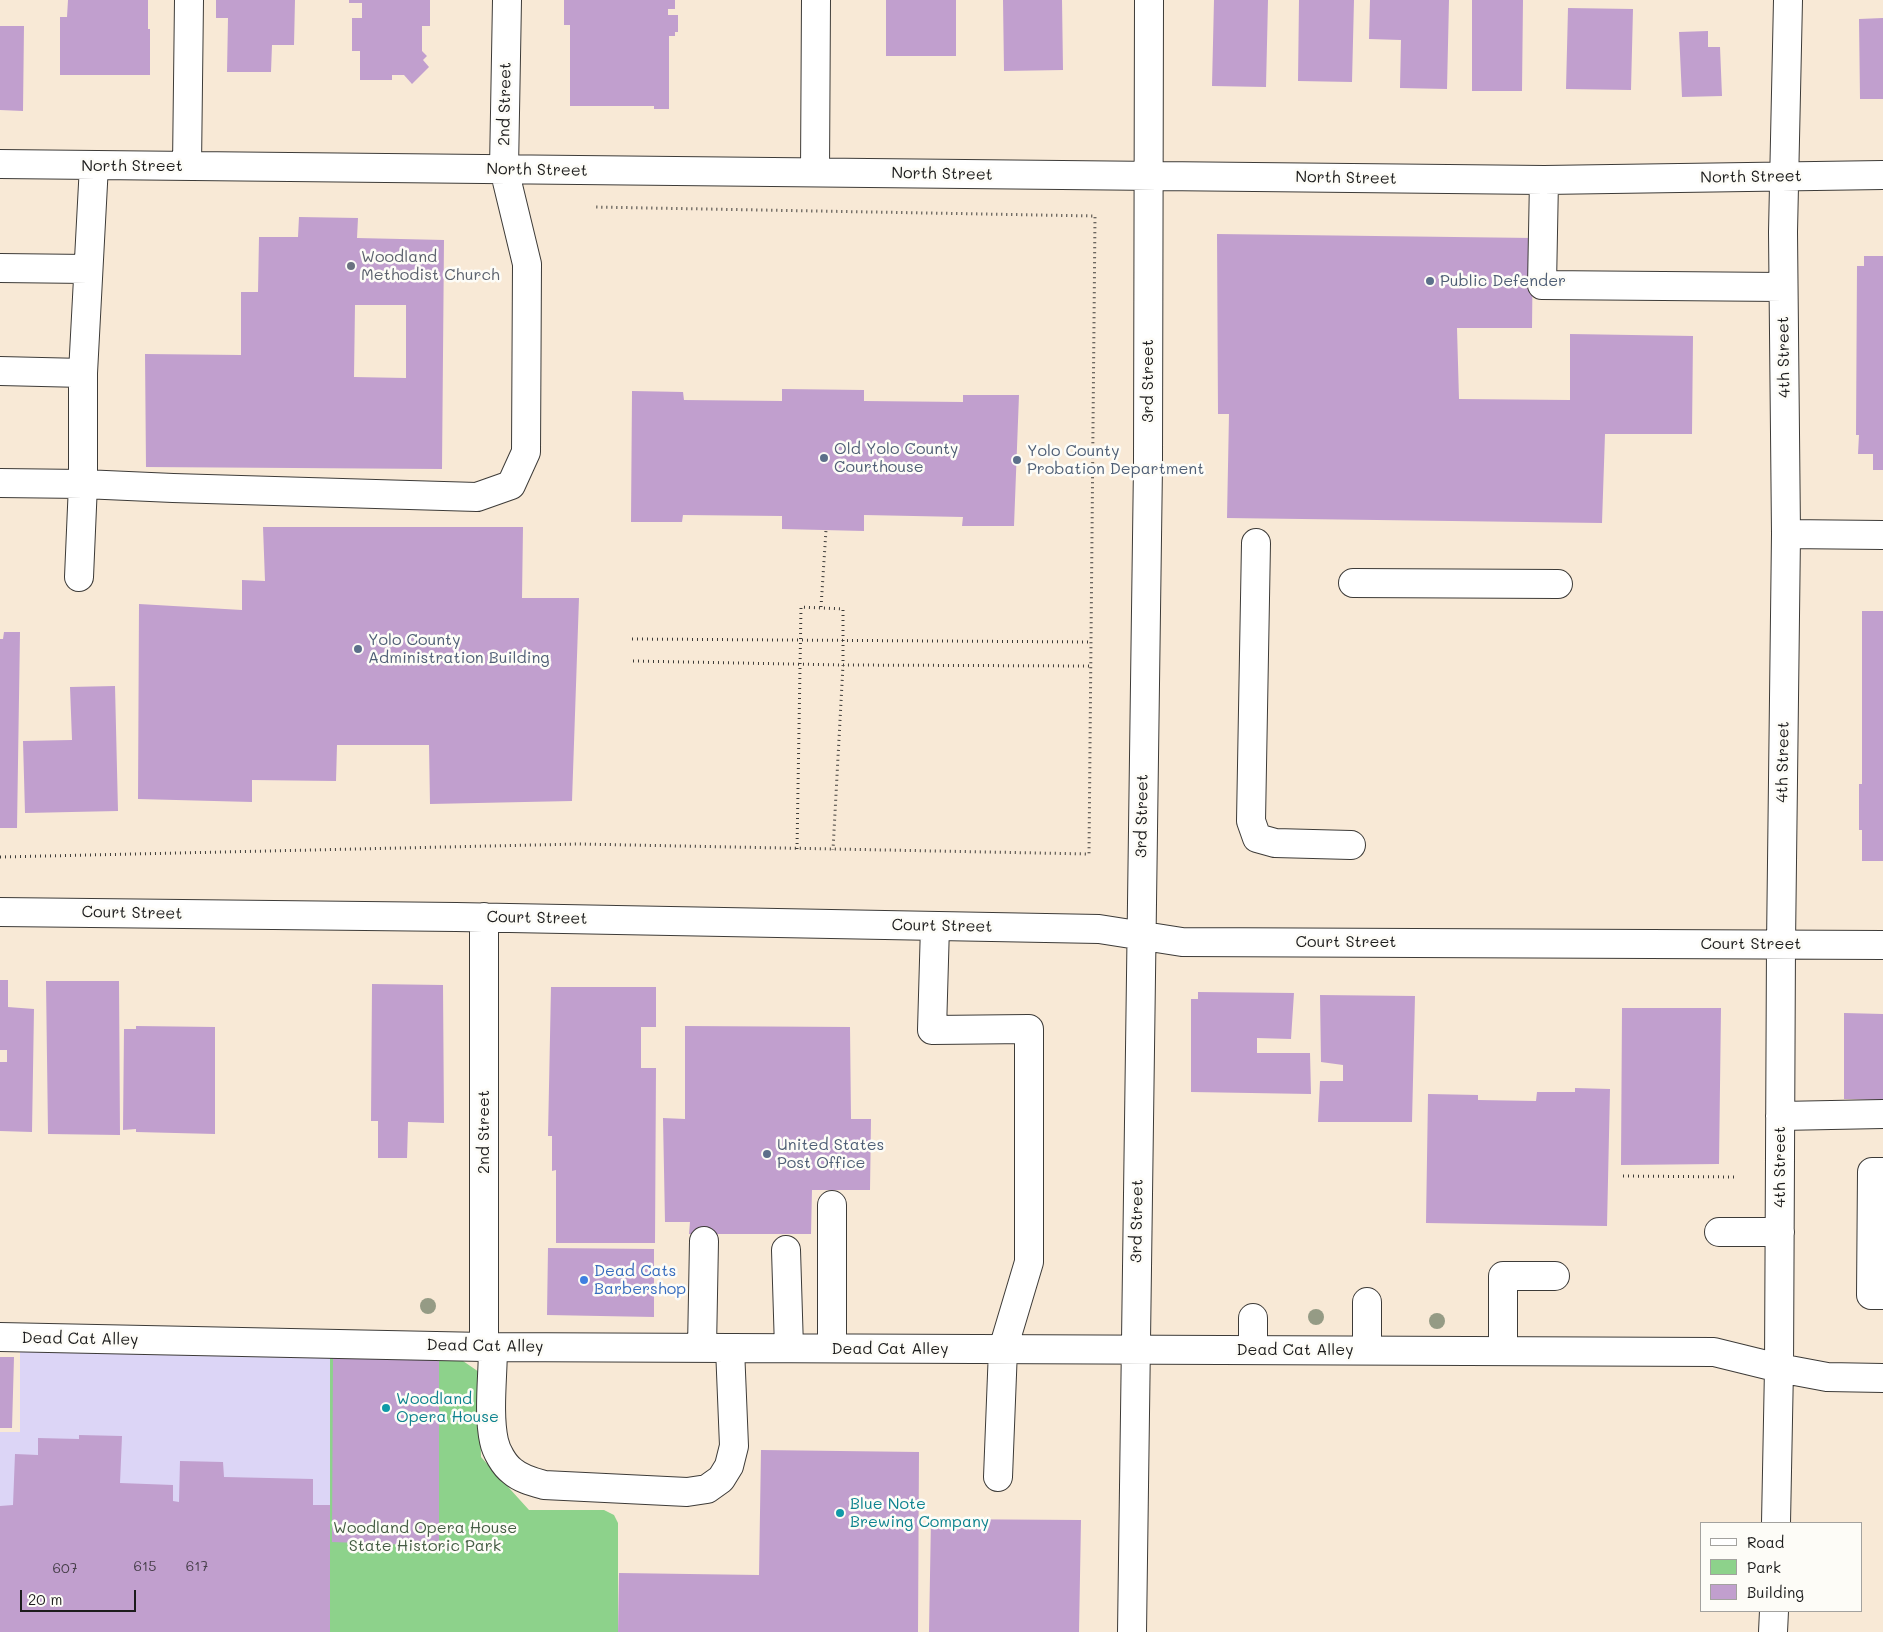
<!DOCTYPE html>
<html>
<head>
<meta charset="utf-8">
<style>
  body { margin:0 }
  #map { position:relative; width:1883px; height:1632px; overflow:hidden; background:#f8e9d6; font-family:Mali,sans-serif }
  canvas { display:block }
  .legend { position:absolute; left:1700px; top:1522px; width:162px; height:90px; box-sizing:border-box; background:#fdfcf7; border:1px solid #a3a29f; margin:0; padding:6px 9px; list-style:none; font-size:15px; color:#1c1c1c }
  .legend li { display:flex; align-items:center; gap:10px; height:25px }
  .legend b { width:25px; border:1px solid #a3a29f }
  .scale { position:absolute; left:20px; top:1590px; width:116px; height:22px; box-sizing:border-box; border:2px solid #1c1c1c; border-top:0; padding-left:6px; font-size:15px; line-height:18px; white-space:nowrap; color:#1c1c1c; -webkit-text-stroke:4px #fdfcf7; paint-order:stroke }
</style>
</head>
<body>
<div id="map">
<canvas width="1883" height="1632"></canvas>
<ul class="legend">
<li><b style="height:6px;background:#fff"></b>Road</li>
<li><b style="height:14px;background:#8dd28b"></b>Park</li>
<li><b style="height:14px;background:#c19fce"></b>Building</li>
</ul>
<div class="scale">20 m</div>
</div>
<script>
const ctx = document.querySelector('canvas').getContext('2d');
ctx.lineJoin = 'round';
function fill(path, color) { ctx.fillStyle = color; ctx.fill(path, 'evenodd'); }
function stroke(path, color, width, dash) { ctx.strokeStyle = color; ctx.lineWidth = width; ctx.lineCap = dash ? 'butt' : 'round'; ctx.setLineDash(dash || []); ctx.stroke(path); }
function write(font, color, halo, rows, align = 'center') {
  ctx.font = font + ' Mali,sans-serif'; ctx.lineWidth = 5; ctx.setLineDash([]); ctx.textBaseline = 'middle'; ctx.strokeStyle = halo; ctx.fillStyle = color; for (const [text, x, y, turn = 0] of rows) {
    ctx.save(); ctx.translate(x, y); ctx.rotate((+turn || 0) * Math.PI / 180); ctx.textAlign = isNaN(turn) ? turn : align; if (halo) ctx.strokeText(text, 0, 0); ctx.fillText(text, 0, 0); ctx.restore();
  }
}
const built = new Path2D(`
  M20,1350L330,1355L331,1632H0V1432H20Z`);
const green = new Path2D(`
  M330,1357L463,1361L479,1372L481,1457L529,1510H604L614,1515L618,1523V1632H330Z`);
const building = new Path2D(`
  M68,0H148V29H150V75H60V17H67Z
  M216,0H295L294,45H272L271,72H227L228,18H216Z
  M349,0H430V26H422V51L427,56L423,60L429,67L412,84L404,75H392V80H360V51H352V18H362V3H349Z
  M564,0H675V9H668V15H678V32H675V36H669V109H654V106H570V25H564Z
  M886,0H956V56H886Z
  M1003,0H1062L1063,70L1004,71Z
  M1214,0H1268L1266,87L1212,86Z
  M1299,0H1354L1352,82L1298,81Z
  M1370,0H1449L1447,89L1400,88L1401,40L1369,39Z
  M1472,0H1523L1522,91H1472Z
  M1568,8L1633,9L1631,90L1566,89Z
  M1883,18V99H1860L1859,19Z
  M0,26H24L23,111L0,110Z
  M1708,31V47H1720L1722,96L1682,97L1679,32Z
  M299,217L358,218L357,238L444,240L442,469L146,467L145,354L241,355V292H258L259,237H298ZM355,305H406V378L354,377Z
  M1217,234L1533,238L1532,328H1457L1459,399L1570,400V334L1693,336L1692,434H1605L1602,523L1227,518L1229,414H1218Z
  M1864,256H1883V470H1873V454H1858L1859,435H1856L1857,266H1864Z
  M782,389L864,390V401L963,402V395H1019L1014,526H962L963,517L864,515V531L782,529V516L683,515L682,522H631L632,391L683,392L684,400L782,401Z
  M263,527H523L522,598H579L572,801L430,804L429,745H337L336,781L252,780V802L138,799L139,604L242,610V580L265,581Z
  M1862,611H1883V861H1862V830H1859V784H1862Z
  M4,632H20L17,828H0V639H3Z
  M115,686L118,811L25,813L23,741L72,740L70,687Z
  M0,980H8V1007L34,1009L32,1132L0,1131V1062H7V1050H0Z
  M46,981H119L120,1135L48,1134Z
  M372,984L443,985L444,1123L408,1122L407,1158H378V1121H371Z
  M551,987H656V1027H641V1068H656L655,1243H556V1170L552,1171V1136H548Z
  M1198,992L1294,993L1291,1039L1257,1038V1053H1310L1311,1094L1191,1092V999H1198Z
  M1320,995L1415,996L1412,1122H1318L1320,1081H1343V1065L1321,1062Z
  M1622,1008H1721L1719,1164L1621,1165Z
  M1844,1013L1883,1014V1100L1844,1099Z
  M136,1026L215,1027V1134L136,1132V1129L123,1130L124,1029H136Z
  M685,1026L850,1027L851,1119H871L870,1190H812L811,1234H689L690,1222H665L663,1118L685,1119Z
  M1575,1088L1610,1089L1607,1226L1426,1223L1428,1094L1478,1095V1100L1536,1101L1537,1092H1575Z
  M548,1248L654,1249V1317L547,1315Z
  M0,1357H14L12,1428H0Z
  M333,1357L439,1359V1546L332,1542Z
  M79,1435L122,1436L120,1483L173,1485V1501L179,1502L180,1461L223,1462L224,1477L313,1479V1505H330V1632H0V1506L13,1505L15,1454L38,1455V1438L79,1439Z
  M761,1450L919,1452L918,1632H618L619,1573L759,1575Z
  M931,1519L1081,1520L1079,1632H929Z`);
const path = new Path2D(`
  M821,607L826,530
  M632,639L1092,642
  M633,661L843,665L1092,666
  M797,849L801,607L843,609V665L833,850
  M0,857L579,844L1089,854L1095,216L593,207
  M1623,1176L1736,1177`);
const minor = new Path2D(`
  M0,164L1544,180L1883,175
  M187,166L189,0
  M815,172L816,0
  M1544,180L1542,285L1783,287
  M0,268L88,269
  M0,371L83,373
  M0,483L83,484L173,488L477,497L511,485L526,452L527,264L504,169L507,0
  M1786,534L1883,535
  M1256,543L1251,821L1257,838L1275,843L1351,845
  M79,577L83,484V373L94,165
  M1353,583L1558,584
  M0,912L456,917L1099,929L1182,942L1883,945
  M484,917V1347
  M935,926L932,1030L1029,1029V1262L1003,1349L998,1477
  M1780,1116L1883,1114
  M1883,1172H1872L1871,1295H1883
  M832,1205V1348
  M1719,1232H1780
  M786,1250L789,1348
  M1367,1302V1350
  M0,1337L484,1347L1714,1352L1779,1368L1827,1377L1883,1378
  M493,1347C493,1375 488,1414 494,1441C496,1451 504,1465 512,1471C521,1479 533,1482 544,1485L687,1492L707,1489L721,1479L729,1466L734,1446L730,1348
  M702,1348L704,1241
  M1253,1350V1318
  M1503,1351V1276H1555
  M1776,1523L1779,1368L1781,944L1786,534L1783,232L1788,0
  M1132,1632L1148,465L1149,0
  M1773,1632L1774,1611`);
const trees = [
  [428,1306],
  [1316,1317],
  [1437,1321]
];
const markers = [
  [351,266,5,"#6b7280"],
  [1430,281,5,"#5c6f8a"],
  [824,458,5,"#5c6f8a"],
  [1017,460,5,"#5c6f8a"],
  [358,649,5,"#5c6f8a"],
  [767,1154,5,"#5c6f8a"],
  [584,1280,5,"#3f7fe0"],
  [386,1408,5,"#0f9aa8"],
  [840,1513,5,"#0f9aa8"]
];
const numberNames = [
  ["615",145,1567],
  ["617",197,1567],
  ["607",65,1569]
];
const streetNames = [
  ["2nd Street",505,104,-89],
  ["North Street",132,166],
  ["North Street",537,170,1],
  ["North Street",942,174,1],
  ["North Street",1751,177,-1],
  ["North Street",1346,178,1],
  ["4th Street",1784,357,-91],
  ["3rd Street",1148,381,-90],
  ["4th Street",1783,762,-89],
  ["3rd Street",1142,816,-89],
  ["Court Street",132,913,1],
  ["Court Street",537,918,1],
  ["Court Street",942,926,1],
  ["Court Street",1346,942],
  ["Court Street",1751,944],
  ["2nd Street",484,1132,-90],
  ["4th Street",1780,1167,-90],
  ["3rd Street",1137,1221,-89],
  ["Dead Cat Alley",80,1339,1],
  ["Dead Cat Alley",485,1346,1],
  ["Dead Cat Alley",890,1349],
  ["Dead Cat Alley",1295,1350]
];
const worshipNames = [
  ["Woodland",361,257],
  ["Methodist Church",361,275]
];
const serviceNames = [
  ["Public Defender",1440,281],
  ["Old Yolo County",834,449],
  ["Courthouse",834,467],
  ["Yolo County",1027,451],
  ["Probation Department",1027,469],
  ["Yolo County",368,640],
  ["Administration Building",368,658],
  ["United States",777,1145],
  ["Post Office",777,1163]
];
const shopNames = [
  ["Dead Cats",594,1271],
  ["Barbershop",594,1289]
];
const cultureNames = [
  ["Woodland",396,1399],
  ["Opera House",396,1417],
  ["Blue Note",850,1504],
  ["Brewing Company",850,1522]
];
const parkNames = [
  ["Woodland Opera House",425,1528],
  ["State Historic Park",425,1546]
];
fill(built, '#dcd5f6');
fill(green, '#8dd28b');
fill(building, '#c19fce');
stroke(minor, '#3d3b38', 30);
stroke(path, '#3d3b38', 3, [1, 4]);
stroke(minor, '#fff', 28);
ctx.fillStyle = '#959b85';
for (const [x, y] of trees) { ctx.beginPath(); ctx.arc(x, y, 8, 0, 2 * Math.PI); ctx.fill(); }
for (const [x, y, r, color] of markers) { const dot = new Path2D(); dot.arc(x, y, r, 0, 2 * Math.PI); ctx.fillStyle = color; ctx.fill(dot); stroke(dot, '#fdfcf7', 2); }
write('14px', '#453d48', null, numberNames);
write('16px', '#1c1c1c', '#fdfcf7', streetNames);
write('16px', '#5b616d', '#fdfcf7', worshipNames, 'left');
write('16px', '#4e5e75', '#fdfcf7', serviceNames, 'left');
write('16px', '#366cbe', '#fdfcf7', shopNames, 'left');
write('16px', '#0d838f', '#fdfcf7', cultureNames, 'left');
write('16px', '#445c43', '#fdfcf7', parkNames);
</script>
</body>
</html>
